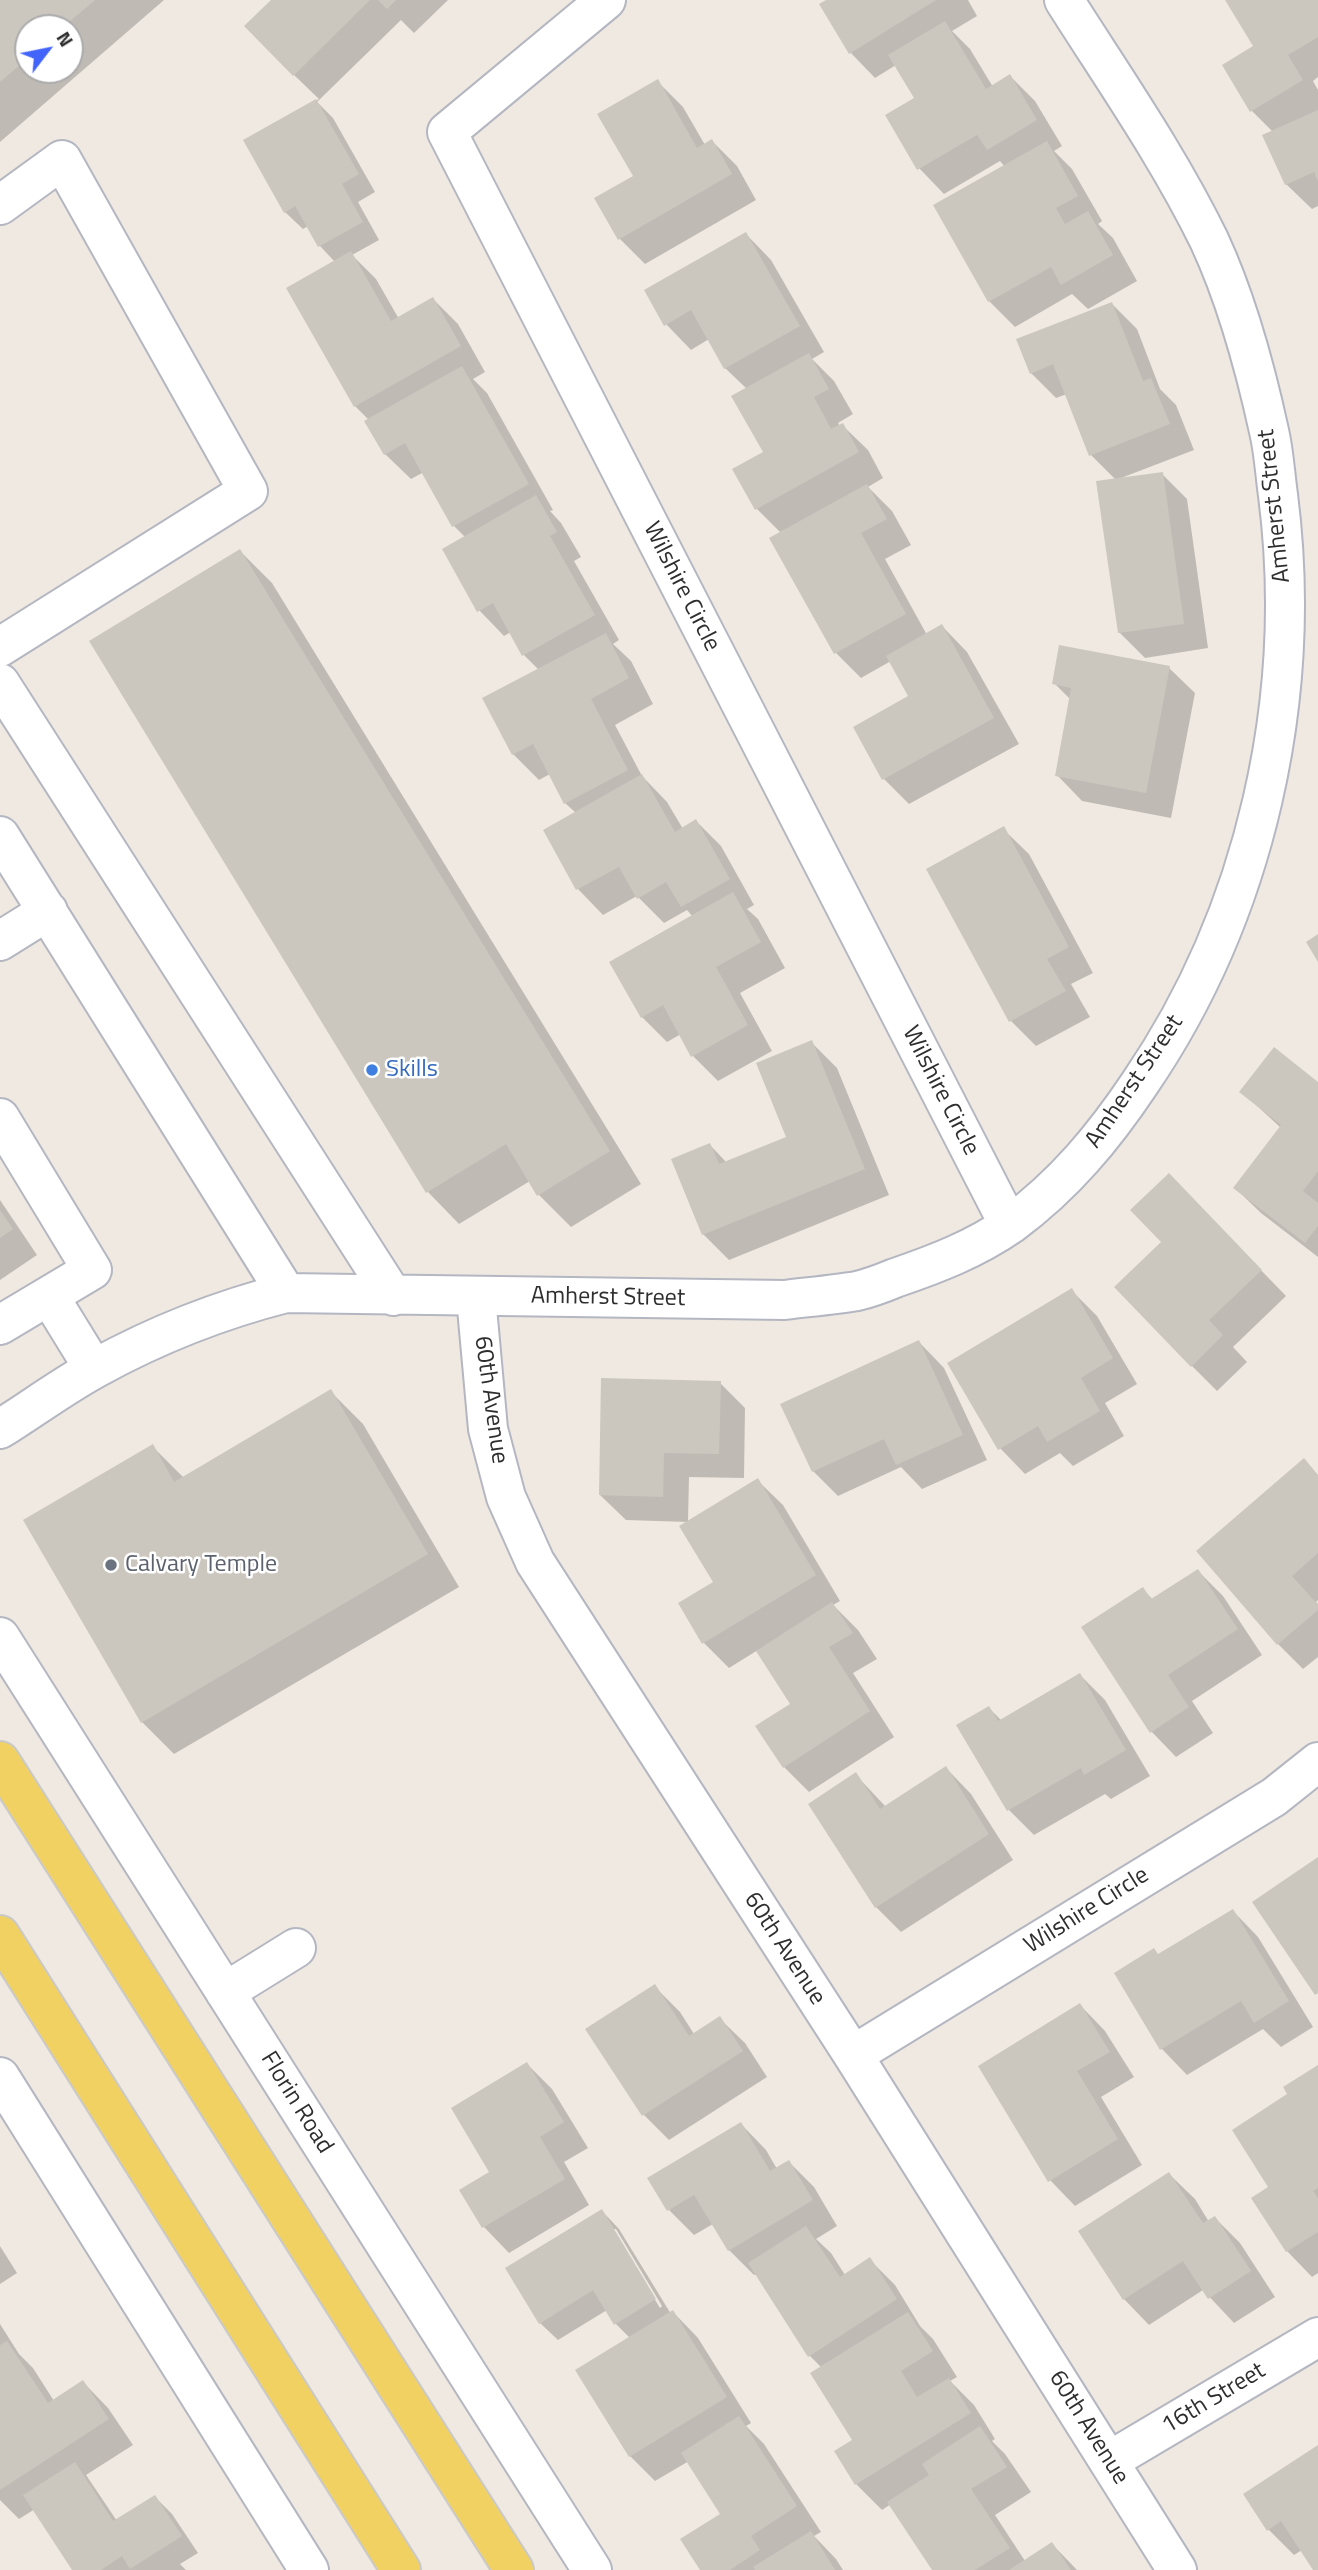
<!DOCTYPE html>
<html>
<head>
<meta charset="utf-8">
<style>
  body { margin:0 }
  #map { position:relative; width:1318px; height:2570px; overflow:hidden; background:#efe9e1; font-family:"Titillium Web",sans-serif }
  canvas { display:block }
  .north { position:absolute; left:14px; top:14px; width:70px; height:70px; box-sizing:border-box; background:#fff; border:2px solid #ababab; border-radius:50%; rotate:58deg; font-size:19px; font-weight:700; line-height:28px; text-align:center; color:#2e2e2e }
  .north::after { content:''; display:block; margin:auto; width:24px; height:32px; background:#4264fb; clip-path:polygon(50% 0,100% 100%,50% 72%,0 100%) }
</style>
</head>
<body>
<div id="map">
<canvas width="1318" height="2570"></canvas>
<div class="north">N</div>
</div>
<script>
const ctx = document.querySelector('canvas').getContext('2d');
ctx.lineJoin = 'round';
function fill(path, color) { ctx.fillStyle = color; ctx.fill(path, 'evenodd'); }
function stroke(path, color, width, dash) { ctx.strokeStyle = color; ctx.lineWidth = width; ctx.lineCap = dash ? 'butt' : 'round'; ctx.setLineDash(dash || []); ctx.stroke(path); }
function write(font, color, halo, rows, align = 'center') {
  ctx.font = font + ' "Titillium Web",sans-serif'; ctx.lineWidth = 5; ctx.setLineDash([]); ctx.textBaseline = 'middle'; ctx.strokeStyle = halo; ctx.fillStyle = color; for (const [text, x, y, turn = 0] of rows) {
    ctx.save(); ctx.translate(x, y); ctx.rotate((+turn || 0) * Math.PI / 180); ctx.textAlign = isNaN(turn) ? turn : align; if (halo) ctx.strokeText(text, 0, 0); ctx.fillText(text, 0, 0); ctx.restore();
  }
}
const shadow = new Path2D(`
  M0,0H164L0,142ZM28,28H70V70H28Z
  M273,0H448L414,33L401,20L317,102L333,118L375,192L358,202L379,240L352,255L376,279L399,319L433,299L458,324L485,372L473,379L487,393L553,510L550,511L561,523L581,557L574,561L619,640L613,644L631,661L653,704L615,725L642,776L667,802L683,829L696,821L721,846L754,905L747,909L758,919L785,968L740,993L772,1051L718,1081L693,1056L681,1034L667,1042L642,1017L693,917L687,910L664,923L637,896L603,915L578,889L545,831L576,813L565,803L550,774L539,780L513,754L539,670L524,655L511,632L504,636L479,610L465,537L454,526L424,472L411,479L385,454L369,420L355,406L335,262L320,246L308,226L303,229L285,212L245,140L319,99L294,75Z
  M829,0H968L977,16L952,31L970,49L993,87L1010,76L1035,101L1062,146L1054,151L1072,169L1102,221L1098,224L1113,238L1137,281L1088,309L1072,294L1015,327L989,301L936,206L1005,167L1000,161L944,194L919,168L917,98L896,65L875,78L850,52Z
  M1227,0H1318V77L1313,81L1318,90V206L1312,209L1286,184L1273,132L1252,111L1224,66L1256,47Z
  M657,81L683,107L705,145L712,141L737,166L756,200L645,264L620,239L597,198L635,176Z
  M746,234L771,260L824,352L812,359L834,381L853,414L838,423L840,426L842,425L868,450L883,478L868,487L892,511L911,545L885,559L927,635L942,626L967,652L1019,744L909,804L884,779L911,696L891,661L861,678L836,653L781,533L757,509L735,470L765,453L747,389L725,368L709,339L691,350L666,324Z
  M1112,304L1137,329L1160,389L1176,405L1194,450L1121,478L1162,474L1187,499L1208,648L1145,658L1119,632L1116,480L1091,455L1067,394L1056,398L1031,373Z
  M240,551L272,583L641,1184L571,1227L539,1195L530,1181L459,1224L427,1191Z
  M1169,668L1195,693L1171,818L1082,801L1057,775L1071,700L1054,683Z
  M1003,829L1029,854L1093,973L1071,984L1090,1017L1036,1046L1011,1021Z
  M812,1043L837,1068L889,1195L729,1260L703,1234L710,1145L727,1163L788,1138Z
  M1318,1084V1257L1261,1213L1235,1188L1281,1128L1242,1092Z
  M0,1200L37,1255L0,1280Z
  M1194,1201L1286,1296L1233,1347L1247,1362L1217,1391L1192,1366L1163,1242Z
  M1072,1291L1097,1316L1137,1384L1105,1403L1124,1436L1073,1466L1060,1453L1025,1474L1000,1448Z
  M919,1342L944,1368L987,1460L922,1489L901,1467L838,1496L813,1471Z
  M720,1383L745,1408L744,1478L689,1477L688,1522L626,1520L600,1495Z
  M331,1392L363,1424L459,1587L174,1754L142,1722L152,1446L184,1478Z
  M1318,1475V1600L1316,1602L1318,1604V1657L1303,1669L1278,1644L1198,1551Z
  M757,1480L783,1505L840,1601L833,1605L858,1630L877,1659L853,1673L894,1737L809,1792L784,1767L793,1704L758,1650L729,1668L704,1643L715,1582Z
  M1198,1571L1223,1596L1262,1655L1192,1701L1213,1733L1176,1757L1151,1731L1143,1589L1153,1600Z
  M1080,1675L1105,1700L1150,1776L1111,1799L1105,1794L1034,1835L1009,1810L989,1708L1002,1721Z
  M946,1768L971,1794L1013,1860L901,1932L876,1907L855,1774L886,1807Z
  M1233,1911L1258,1937L1313,2027L1281,2047L1263,2029L1187,2075L1162,2049L1116,1974L1159,1956Z
  M655,1987L680,2012L694,2034L719,2018L745,2043L767,2077L669,2140L644,2115L588,2030Z
  M1080,2005L1105,2031L1134,2077L1101,2097L1142,2165L1075,2206L1050,2180Z
  M527,2064L552,2089L588,2148L564,2162L589,2205L509,2253L484,2227L462,2191L492,2173Z
  M1318,2068V2273L1312,2277L1287,2251L1253,2199L1271,2187L1289,2095Z
  M741,2124L766,2150L777,2169L789,2162L814,2187L837,2226L816,2239L831,2253L845,2275L870,2260L895,2285L920,2326L933,2339L957,2377L950,2381L974,2405L995,2439L992,2441L1005,2454L1031,2492L995,2515L1025,2561L1052,2544L1077,2570H934L891,2504L882,2510L856,2484L836,2452L854,2440L822,2368L810,2356L757,2274L754,2275L729,2250L713,2224L694,2235L669,2210Z
  M1169,2174L1195,2199L1209,2222L1215,2218L1240,2243L1275,2297L1234,2323L1203,2290L1149,2325L1124,2299Z
  M602,2211L619,2229L671,2314L673,2312L698,2338L751,2423L746,2426L764,2444L821,2532L814,2536L836,2559L843,2570H702L722,2514L689,2461L655,2481L630,2456V2338L615,2323L607,2310L558,2340L540,2323ZM612,2229H616L662,2306L660,2308Z
  M0,2246L17,2273L0,2284Z
  M0,2324L19,2354L33,2368L54,2401L83,2382L108,2408L133,2445L86,2475L117,2521L155,2497L172,2514L198,2553L180,2564L186,2570H74L35,2509L19,2519L0,2500Z
  M1318,2447V2570H1315L1302,2550L1294,2555L1269,2530L1246,2495Z`);
const building = new Path2D(`
  M0,0H95L62,28H28V58L0,82Z
  M271,0H370L293,76L244,26Z
  M378,0H396L387,9Z
  M826,0H936L849,54L819,4Z
  M1225,0H1318V37L1288,55L1303,80L1250,112L1222,65L1253,46Z
  M945,21L986,89L1010,74L1037,120L987,150L977,135L917,170L885,115L914,98L888,55Z
  M658,79L697,148L712,139L732,174L618,240L594,198L633,176L597,114Z
  M316,99L359,174L342,184L363,222L318,247L295,206L284,213L243,140Z
  M1318,110V181L1314,172L1285,185L1262,135Z
  M1047,141L1078,196L1056,208L1065,224L1088,211L1113,255L1061,285L1051,267L988,302L933,205Z
  M746,232L800,326L724,369L691,310L664,326L644,290Z
  M351,251L391,321L433,297L461,346L354,407L286,288Z
  M1112,302L1143,381L1151,378L1170,424L1089,456L1053,364L1030,374L1016,339Z
  M809,353L829,389L814,397L831,429L843,423L859,452L755,510L732,469L763,452L731,396Z
  M462,366L529,484L452,527L405,443L384,455L364,421Z
  M1163,472L1184,624L1118,633L1096,481Z
  M867,484L887,519L861,533L906,614L834,654L769,538Z
  M536,495L557,532L550,536L595,615L522,656L493,603L477,612L442,549Z
  M240,549L610,1151L537,1196L506,1144L426,1193L89,641Z
  M942,624L994,718L882,780L853,727L908,696L886,656Z
  M606,633L629,678L591,699L628,770L564,804L533,744L512,755L482,698Z
  M1059,645L1170,666L1146,793L1055,776L1071,688L1052,684Z
  M642,774L675,832L696,819L730,879L681,907L666,882L637,899L619,867L576,890L543,830Z
  M1004,826L1069,947L1047,959L1066,991L1009,1022L926,869Z
  M733,892L761,942L716,967L748,1025L691,1057L663,1005L641,1018L609,962Z
  M1318,934V962L1306,942Z
  M812,1040L865,1169L702,1235L671,1159L710,1143L719,1164L786,1137L756,1063Z
  M1274,1047L1318,1082V1171L1303,1191L1318,1203V1226L1305,1243L1233,1188L1281,1125L1239,1092Z
  M1169,1173L1262,1270L1209,1320L1223,1335L1191,1367L1114,1287L1161,1242L1130,1210Z
  M0,1210L13,1229L0,1238Z
  M1072,1288L1113,1358L1081,1378L1100,1411L1047,1442L1038,1426L998,1450L947,1363Z
  M919,1340L963,1435L896,1465L884,1439L812,1472L780,1404Z
  M601,1378L721,1381L719,1454L664,1453L663,1497L599,1495Z
  M331,1389L428,1554L141,1723L23,1520L153,1444L174,1482Z
  M1304,1458L1318,1475V1553L1292,1576L1318,1605V1610L1277,1645L1196,1551Z
  M758,1478L816,1575L702,1644L678,1603L713,1582L679,1526Z
  M1198,1569L1238,1629L1168,1675L1189,1707L1150,1733L1081,1627L1143,1587L1151,1599Z
  M832,1602L853,1633L829,1647L870,1711L783,1768L755,1726L790,1704L756,1651Z
  M1080,1673L1126,1750L1084,1775L1081,1768L1007,1811L956,1725L989,1706L998,1721Z
  M946,1766L989,1834L875,1908L808,1804L856,1772L880,1809Z
  M1318,1857V1993L1315,1995L1252,1902Z
  M1233,1909L1289,2001L1254,2023L1241,2001L1160,2050L1114,1973L1154,1948L1158,1954Z
  M655,1984L689,2036L720,2016L743,2051L642,2116L585,2029Z
  M1080,2003L1110,2052L1077,2071L1118,2139L1048,2182L978,2066Z
  M527,2062L564,2122L540,2137L565,2179L482,2228L459,2190L489,2172L451,2108Z
  M1318,2065V2188L1313,2191L1318,2198V2232L1286,2252L1251,2198L1268,2187L1232,2130L1287,2094L1283,2087Z
  M741,2122L770,2171L789,2160L813,2200L728,2251L694,2195L667,2211L647,2178Z
  M1169,2172L1203,2223L1215,2216L1251,2271L1208,2299L1183,2261L1123,2300L1078,2231Z
  M602,2209L656,2299L614,2325L593,2290L539,2324L505,2268Z
  M806,2226L840,2277L870,2257L897,2299L808,2357L748,2263Z
  M673,2310L727,2397L629,2457L575,2370Z
  M908,2312L933,2351L901,2371L917,2397L949,2378L971,2413L855,2485L834,2451L852,2440L810,2373Z
  M7,2341L48,2403L83,2380L109,2419L0,2490V2345Z
  M739,2416L797,2506L751,2536L760,2550L730,2570H700L680,2539L720,2514L681,2453Z
  M980,2426L1007,2467L971,2489L1010,2548L975,2570H932L887,2502L929,2475L922,2464Z
  M1318,2445V2570H1313L1281,2521L1267,2531L1243,2494Z
  M75,2462L113,2521L155,2495L182,2536L130,2569L122,2556L101,2570H72L23,2495Z
  M811,2531L835,2570H755L753,2567Z
  M1052,2542L1071,2570H1009Z`);
const minor = new Path2D(`
  M606,0L447,132L1009,1225
  M0,205L62,160L248,491L0,647
  M0,683L393,1296
  M0,836L286,1293
  M0,941L48,911
  M0,1118L92,1270L0,1325
  M49,1296L94,1369
  M476,1297L488,1429L506,1497L535,1562L853,2055L1177,2570
  M0,1429C32,1409 63,1386 96,1368C156,1335 219,1310 286,1293L785,1300C809,1297 833,1295 857,1291C870,1288 883,1283 895,1278C936,1264 975,1249 1011,1224C1064,1185 1104,1137 1140,1083C1256,913 1304,698 1278,495C1275,474 1274,452 1269,431C1255,367 1237,300 1209,240C1168,156 1114,79 1064,0
  M0,1637L592,2570
  M225,1992L296,1948
  M853,2055L1274,1797L1318,1762
  M0,2077L309,2570
  M1109,2461L1318,2337`);
const major = new Path2D(`
  M0,1761L514,2570
  M0,1935L401,2570`);
const markers = [
  [372,1070,7,"#3f7fe0"],
  [111,1565,7,"#6b7280"]
];
const streetNames = [
  ["Amherst Street",1275,506,-96],
  ["Wilshire Circle",681,587,63],
  ["Amherst Street",1135,1082,-56],
  ["Wilshire Circle",940,1091,63],
  ["Amherst Street",608,1298,1],
  ["60th Avenue",490,1400,82],
  ["Wilshire Circle",1087,1911,-32],
  ["60th Avenue",784,1949,57],
  ["Florin Road",296,2103,58],
  ["16th Street",1214,2399,-31],
  ["60th Avenue",1088,2428,58]
];
const shopNames = [
  ["Skills",386,1070]
];
const worshipNames = [
  ["Calvary Temple",125,1565]
];
fill(shadow, '#0003');
fill(building, '#cbc7bf');
stroke(minor, '#b4b7c1', 42);
stroke(major, '#c9c9c9', 42);
stroke(minor, '#fff', 38);
stroke(major, '#f2d163', 38);
for (const [x, y, r, color] of markers) { const dot = new Path2D(); dot.arc(x, y, r, 0, 2 * Math.PI); ctx.fillStyle = color; ctx.fill(dot); stroke(dot, '#fff', 2.5); }
write('24px', '#2e2e2e', '#fff', streetNames);
write('24px', '#366cbe', '#fff', shopNames, 'left');
write('24px', '#5b616d', '#fff', worshipNames, 'left');
</script>
</body>
</html>
